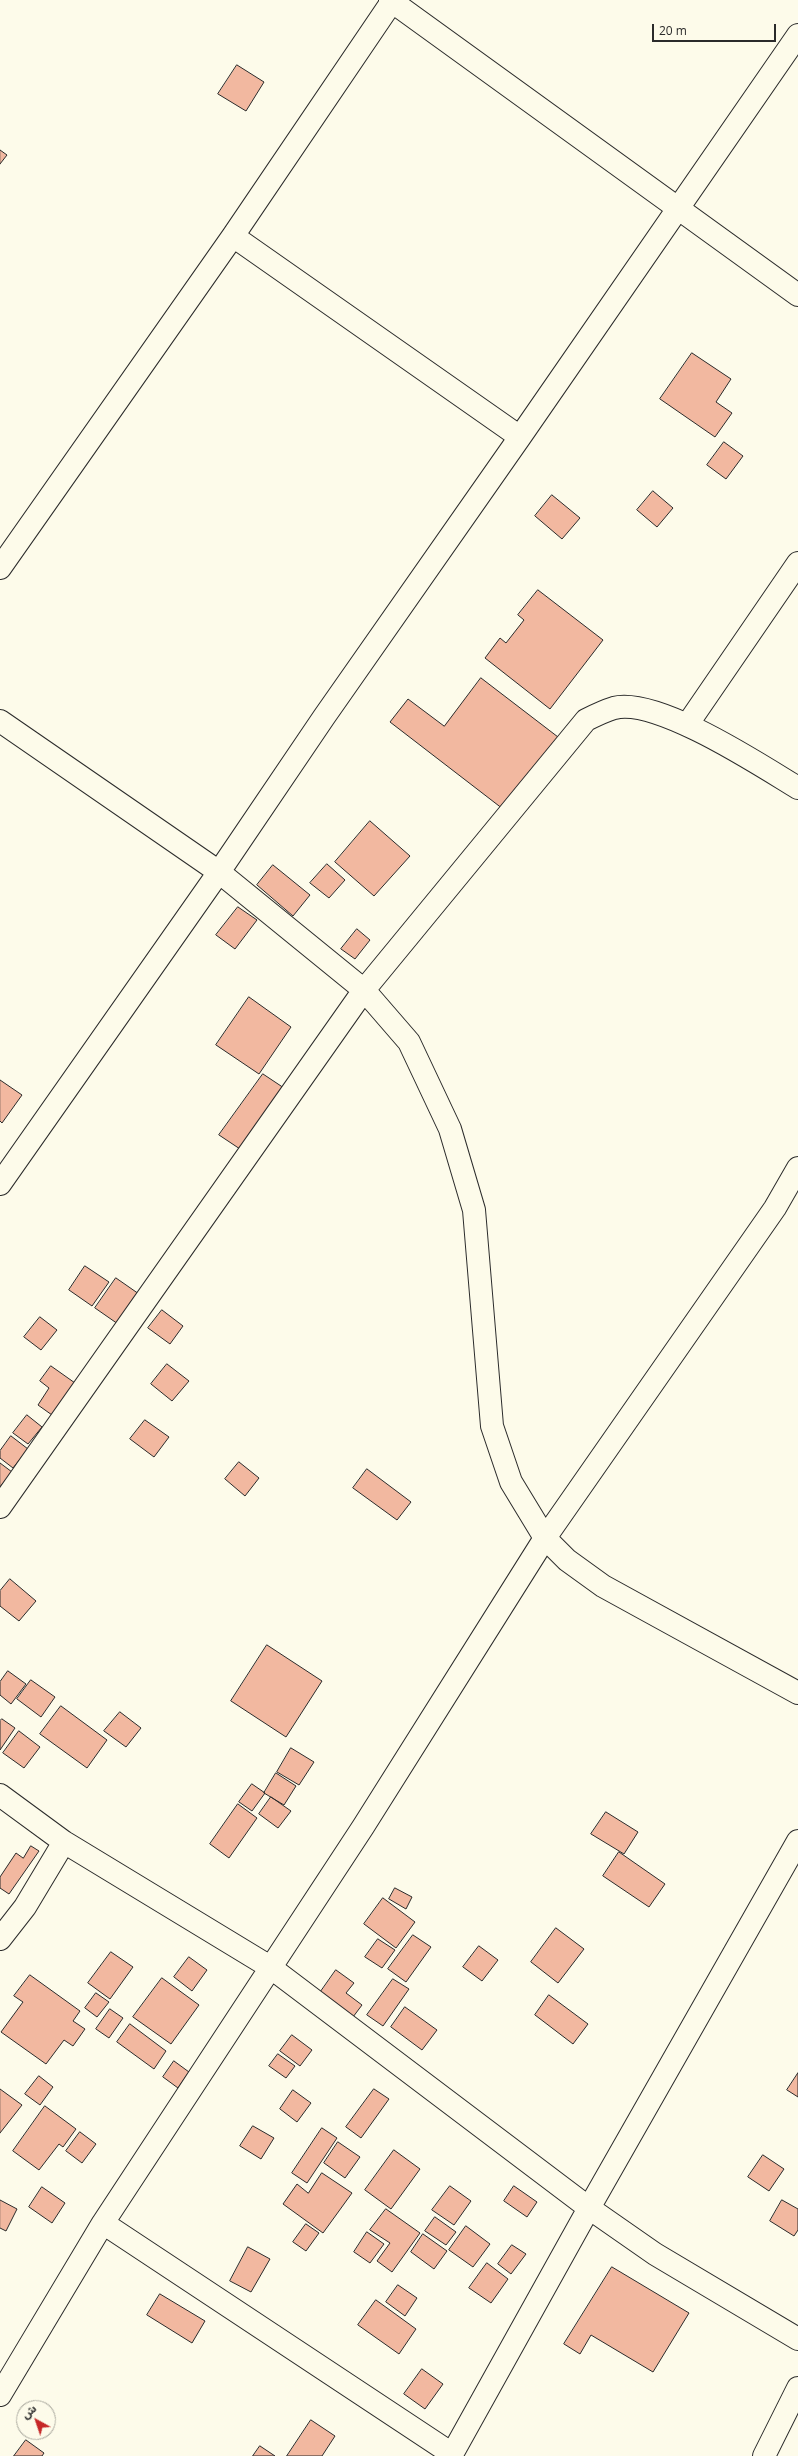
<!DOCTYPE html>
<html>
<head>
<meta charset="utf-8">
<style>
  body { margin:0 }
  #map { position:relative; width:798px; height:2456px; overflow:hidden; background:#fdfbea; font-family:"Open Sans","Noto Sans Arabic",sans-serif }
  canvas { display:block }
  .north { position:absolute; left:16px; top:2400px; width:40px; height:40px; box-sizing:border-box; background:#fdfbea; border:1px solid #a9a89e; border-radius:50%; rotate:320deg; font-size:11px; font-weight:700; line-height:16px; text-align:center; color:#2b2b2b }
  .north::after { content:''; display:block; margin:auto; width:14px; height:18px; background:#c62828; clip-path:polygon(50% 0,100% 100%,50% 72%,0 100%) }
  .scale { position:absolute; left:652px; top:24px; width:124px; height:18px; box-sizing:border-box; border:2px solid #2b2b2b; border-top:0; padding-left:5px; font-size:12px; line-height:14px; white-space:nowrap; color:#2b2b2b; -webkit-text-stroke:3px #fdfbea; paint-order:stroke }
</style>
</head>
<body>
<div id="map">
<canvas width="798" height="2456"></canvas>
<div class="north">ش</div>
<div class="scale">20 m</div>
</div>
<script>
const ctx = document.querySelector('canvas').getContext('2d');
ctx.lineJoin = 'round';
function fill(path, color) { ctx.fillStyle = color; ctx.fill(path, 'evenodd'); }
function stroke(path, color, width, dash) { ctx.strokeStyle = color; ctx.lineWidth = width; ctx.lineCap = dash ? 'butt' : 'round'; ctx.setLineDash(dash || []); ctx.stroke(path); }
const building = new Path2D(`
  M237,65L264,82L246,111L218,94Z
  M0,150L7,155L0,164Z
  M692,353L731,379L716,402L732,413L715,437L660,399Z
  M724,442L743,456L726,479L707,465Z
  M653,491L673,508L657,527L637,510Z
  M552,495L580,518L562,539L535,516Z
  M538,590L603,640L550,709L485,658L500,638L506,643L524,620L518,615Z
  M481,678L558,737L503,809L390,722L408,699L444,726Z
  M370,821L410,856L374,896L335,862Z
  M327,864L345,880L329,898L310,883Z
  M273,865L310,895L293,916L257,885Z
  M238,907L257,920L235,949L216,935Z
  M357,929L370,940L355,959L341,949Z
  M249,997L291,1027L259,1074L216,1045Z
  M263,1074L287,1090L243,1151L219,1135Z
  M0,1080L22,1095L2,1123L0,1121Z
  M85,1266L109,1282L92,1306L69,1290Z
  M116,1278L139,1294L118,1324L95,1308Z
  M162,1310L183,1326L170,1344L148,1328Z
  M40,1317L57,1330L41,1350L24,1337Z
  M167,1364L189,1381L172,1401L151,1384Z
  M51,1366L75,1383L52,1415L38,1405L49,1388L40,1381Z
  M27,1415L42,1427L28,1444L13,1433Z
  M145,1420L169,1437L154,1457L130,1439Z
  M11,1436L28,1449L13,1468L0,1458V1451Z
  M239,1462L259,1478L245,1496L225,1479Z
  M0,1463L12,1472L0,1487Z
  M367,1469L411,1502L397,1520L353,1488Z
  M10,1579L36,1601L19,1621L0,1606V1591Z
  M267,1645L322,1681L286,1737L231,1701Z
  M8,1671L26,1684L11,1704L0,1695V1682Z
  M31,1680L55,1697L41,1717L17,1699Z
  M61,1706L107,1740L87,1768L40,1734Z
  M120,1712L141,1728L126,1747L104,1731Z
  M2,1719L15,1728L0,1750V1721Z
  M19,1731L40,1747L24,1768L3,1753Z
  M291,1748L314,1762L299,1785L277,1772Z
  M276,1773L296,1786L284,1805L264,1793Z
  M252,1784L265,1793L252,1811L239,1802Z
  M271,1797L291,1811L278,1828L259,1814Z
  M238,1804L257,1818L229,1858L210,1844Z
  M606,1812L638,1832L624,1854L591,1834Z
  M31,1846L39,1851L9,1894L0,1888V1877L16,1853L23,1858Z
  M619,1852L665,1884L649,1907L603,1876Z
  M395,1888L412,1897L406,1909L389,1899Z
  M383,1898L415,1922L396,1948L364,1924Z
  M556,1928L584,1949L558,1983L531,1962Z
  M413,1935L431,1947L406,1982L388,1969Z
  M378,1939L395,1950L382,1968L365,1957Z
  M479,1946L498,1960L482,1981L463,1967Z
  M111,1952L133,1967L110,1999L88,1983Z
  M189,1957L207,1970L192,1991L174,1977Z
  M336,1970L354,1983L346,1993L362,2005L350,2021L317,1997Z
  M30,1975L80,2011L73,2021L85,2029L73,2046L64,2040L46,2064L1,2032L23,2002L14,1996Z
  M162,1978L199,2005L171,2044L133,2017Z
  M393,1979L409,1989L383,2026L367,2015Z
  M96,1993L109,2002L97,2017L85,2008Z
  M549,1995L588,2024L573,2044L535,2015Z
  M405,2007L437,2030L422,2050L391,2027Z
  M110,2009L123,2018L109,2038L96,2029Z
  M130,2024L166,2051L154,2069L117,2042Z
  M292,2035L312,2050L300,2066L280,2051Z
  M278,2054L295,2066L286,2078L269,2066Z
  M174,2061L189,2072L178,2088L163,2077Z
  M798,2073V2097L787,2090Z
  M39,2076L53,2087L40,2105L25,2094Z
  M0,2089L22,2105L0,2133Z
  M374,2089L389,2099L361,2138L346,2127Z
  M293,2090L311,2103L297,2122L280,2109Z
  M45,2106L76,2129L63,2147L59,2144L39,2170L13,2151Z
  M253,2126L274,2138L261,2159L240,2146Z
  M322,2128L337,2138L307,2183L292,2173Z
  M80,2132L96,2144L82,2163L66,2151Z
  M338,2142L360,2157L345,2178L324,2163Z
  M394,2150L420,2169L391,2209L365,2190Z
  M763,2155L784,2169L769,2191L748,2177Z
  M322,2173L352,2193L323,2233L283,2204L297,2184L308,2193Z
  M450,2186L471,2201L454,2225L432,2210Z
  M514,2186L537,2202L527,2217L504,2201Z
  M42,2187L65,2203L52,2223L29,2207Z
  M0,2200L17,2209L6,2231L0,2228Z
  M782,2200L798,2209V2230L794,2236L770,2221Z
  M386,2209L420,2233L392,2272L377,2261L390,2243L370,2230Z
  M435,2217L456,2232L446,2245L425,2231Z
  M306,2224L319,2233L306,2251L293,2242Z
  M466,2226L490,2244L473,2267L449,2250Z
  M367,2232L384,2244L370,2263L354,2252Z
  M423,2234L447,2251L434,2269L411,2252Z
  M512,2245L526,2254L511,2274L498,2264Z
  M248,2247L270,2259L251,2292L230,2281Z
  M487,2263L508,2279L491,2303L469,2288Z
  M612,2267L689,2313L653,2372L591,2335L580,2354L564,2344Z
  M398,2285L417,2298L405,2316L386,2302Z
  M160,2294L205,2321L192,2343L147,2315Z
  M376,2300L416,2329L399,2354L358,2325Z
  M422,2369L443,2384L425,2409L404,2394Z
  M311,2420L335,2436L322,2456H287Z
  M26,2440L44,2453L42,2456H14Z
  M260,2446L275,2456H253Z`);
const minor = new Path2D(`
  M390,0L798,295
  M233,236L520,437
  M0,568L233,236L393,0
  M0,721L219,872L364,990L409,1042L450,1129L474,1210L492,1426L511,1482L545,1538L567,1560L603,1586L798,1693
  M687,725L798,563
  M0,1184L219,872L324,717L520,437L798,35
  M0,1507L364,990L586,720C594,716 604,711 614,708C657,697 760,765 798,788
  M0,1795L64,1842L270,1967L589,2208L451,2456
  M798,1841L589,2208L655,2254L798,2339
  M0,1939L25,1907L64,1842
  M103,2223L452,2454
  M0,2395L103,2223L363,1827L545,1538L775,1208L798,1168
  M764,2456L798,2388`);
fill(building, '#f2b8a0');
stroke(building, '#2b2b2b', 1);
stroke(minor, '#2b2b2b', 24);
stroke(minor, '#fdfbea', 22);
</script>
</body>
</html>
